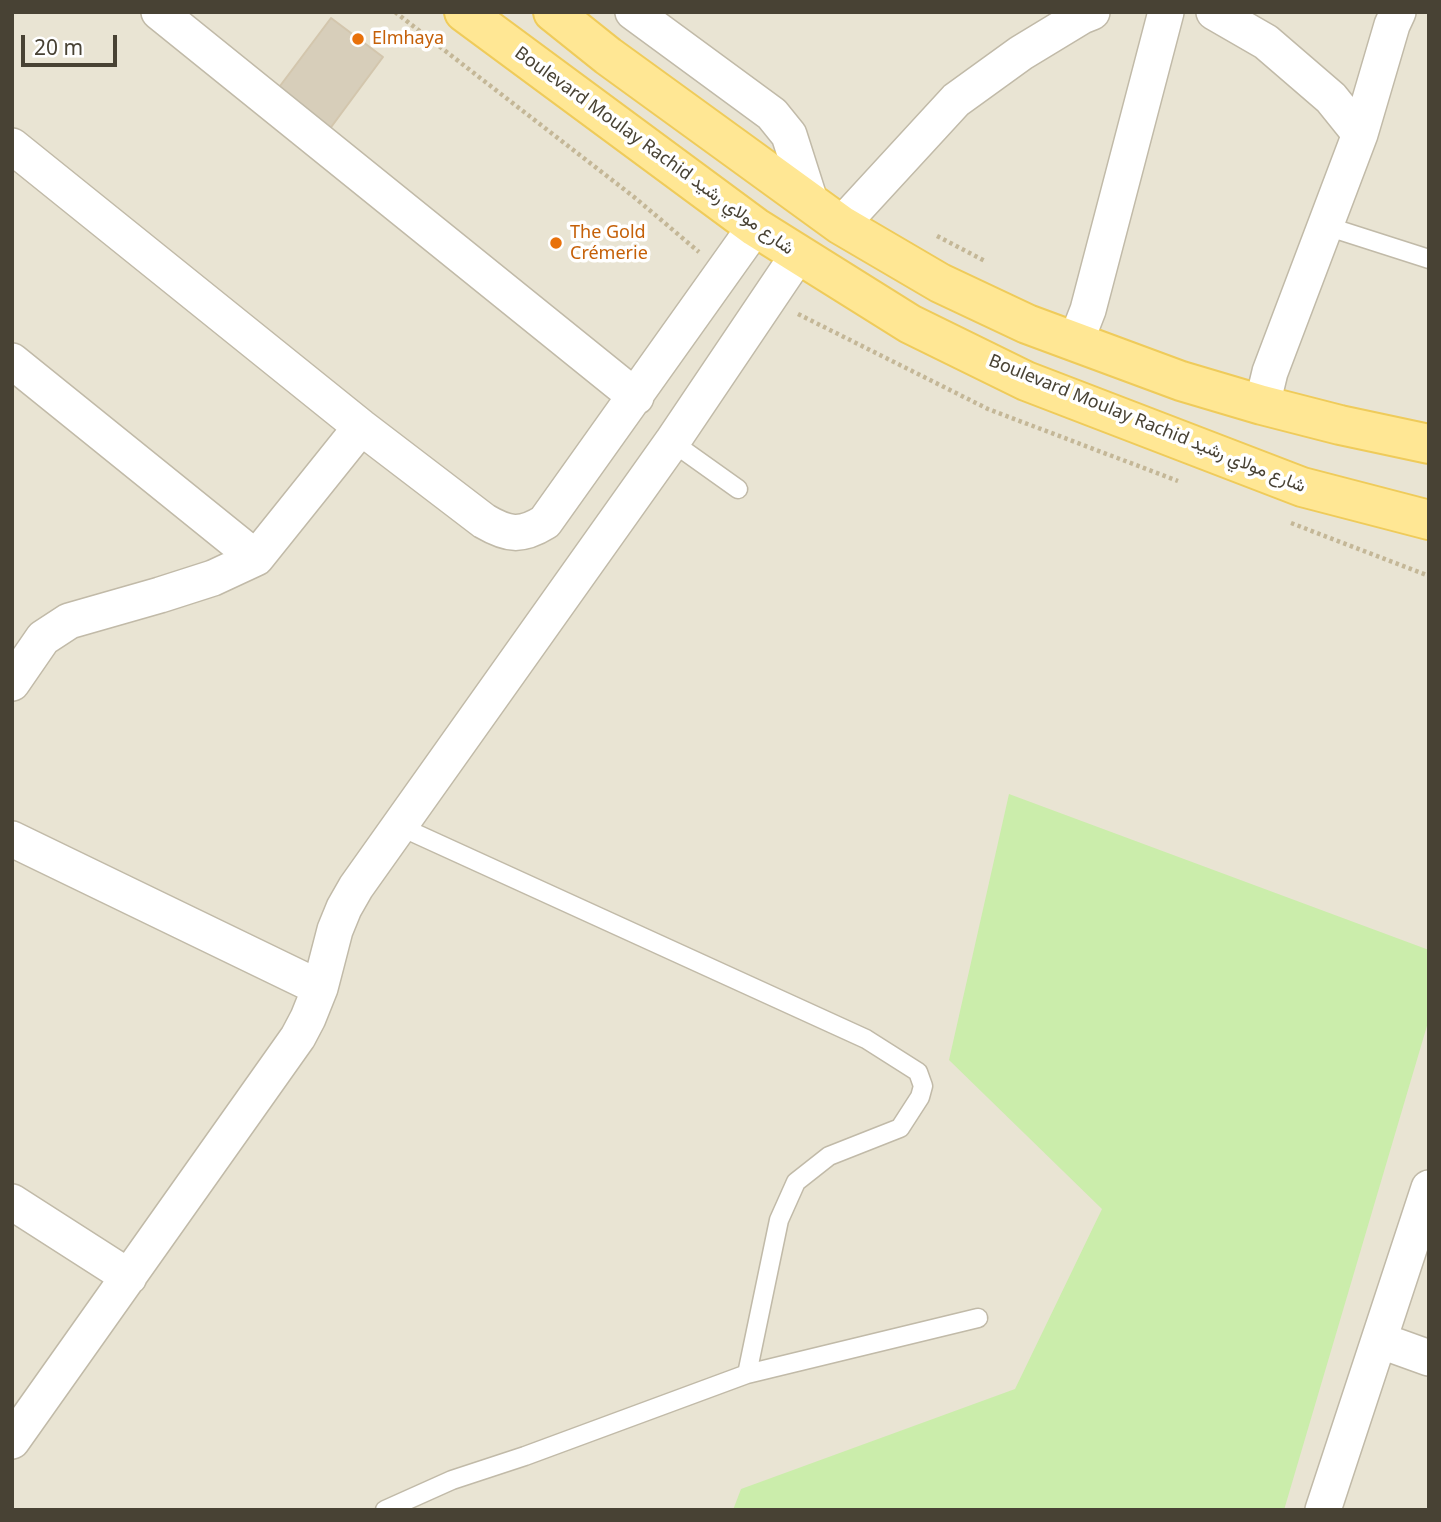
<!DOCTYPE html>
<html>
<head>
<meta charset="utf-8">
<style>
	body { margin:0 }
	#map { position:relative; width:1441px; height:1522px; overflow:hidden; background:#f5f1e6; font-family:"Noto Sans",sans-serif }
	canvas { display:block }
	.frame { position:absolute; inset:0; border:14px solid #484234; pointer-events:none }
	.scale { position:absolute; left:21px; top:35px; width:96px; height:32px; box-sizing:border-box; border:4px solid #484234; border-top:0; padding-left:9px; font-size:21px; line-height:24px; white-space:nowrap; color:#484234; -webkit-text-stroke:5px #fff; paint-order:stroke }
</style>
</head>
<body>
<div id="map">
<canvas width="1441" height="1522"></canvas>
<div class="frame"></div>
<div class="scale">20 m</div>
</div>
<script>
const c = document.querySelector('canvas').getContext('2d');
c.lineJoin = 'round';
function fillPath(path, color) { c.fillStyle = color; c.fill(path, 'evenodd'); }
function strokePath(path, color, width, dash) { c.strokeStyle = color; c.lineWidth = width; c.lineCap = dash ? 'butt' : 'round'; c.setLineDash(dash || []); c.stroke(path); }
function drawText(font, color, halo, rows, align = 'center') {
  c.font = font + ' "Noto Sans",Vazirmatn,sans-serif'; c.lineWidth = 7; c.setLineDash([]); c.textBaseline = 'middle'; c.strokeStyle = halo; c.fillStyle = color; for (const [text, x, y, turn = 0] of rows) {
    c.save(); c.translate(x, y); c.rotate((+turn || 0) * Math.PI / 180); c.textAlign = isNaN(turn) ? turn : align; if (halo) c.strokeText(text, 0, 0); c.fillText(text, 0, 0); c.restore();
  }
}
fillPath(new Path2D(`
	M12 12H1429V1510H12Z`), '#e9e4d3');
fillPath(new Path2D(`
	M1009 794 1429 950V1019L1284 1510H733L741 1489 1015 1389 1102 1209 949 1060Z`), '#cbedab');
const building = new Path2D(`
	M331 18 383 57 326 134 274 94Z`);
fillPath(building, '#d7ceba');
strokePath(building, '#d3c6ad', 2);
const lane = new Path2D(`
	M1326 226 1429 259
	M672 442 738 489
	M399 826 866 1039 918 1072 923 1086 920 1097 900 1128 829 1156 796 1182 779 1220 747 1374
	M385 1510 452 1480 525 1456 747 1374 978 1318`);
const street = new Path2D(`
	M159 12 636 397
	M633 12 772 114 789 135 811 204
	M1214 12 1266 42 1331 98 1360 134
	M12 146 361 427 484 521C508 535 521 537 545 522L755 227
	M841 225 956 100 1021 53 1082 16 1092 12
	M1076 341 1088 310 1166 12
	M12 361 256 558
	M1262 405 1270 372 1360 134 1392 25 1398 12
	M12 683 43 638 69 621 160 595 213 578 256 558 361 427
	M12 839 320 988
	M12 1202 129 1277
	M1379 1340 1429 1358
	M12 1441 298 1037 308 1018 320 988 335 930 344 908 356 887 672 442 798 255
	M1323 1510 1429 1188`);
const primary = new Path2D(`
	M464 12 755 227 910 324 1026 381 1302 487 1429 520
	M553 12 608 56 841 225 940 283 1027 324 1181 381 1262 405 1340 425 1429 444`);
strokePath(lane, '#c1baa8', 21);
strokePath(street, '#c1baa8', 38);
strokePath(primary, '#efcb5a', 42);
strokePath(new Path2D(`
	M395 12 634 197 699 252
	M937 236 985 261
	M798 314 988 409 1178 481
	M1291 523 1429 576`), '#c4b797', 4.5, [3.5, 3.5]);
strokePath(lane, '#fff', 18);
strokePath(street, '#fff', 35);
strokePath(primary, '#ffe794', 38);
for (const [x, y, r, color] of [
	[358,39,7,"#e8710a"],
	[556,243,7,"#e8710a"]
]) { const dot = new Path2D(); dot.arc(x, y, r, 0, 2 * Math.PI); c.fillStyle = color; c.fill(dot); strokePath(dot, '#fff', 2.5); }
drawText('18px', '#c56008', '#fff', [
	["Elmhaya",372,39],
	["The Gold",570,233],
	["Crémerie",570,254]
], 'left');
drawText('18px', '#484234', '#fff', [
	["Boulevard Moulay Rachid شارع مولاي رشيد",654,151,36],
	["Boulevard Moulay Rachid شارع مولاي رشيد",1147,424,22]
]);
</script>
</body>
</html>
